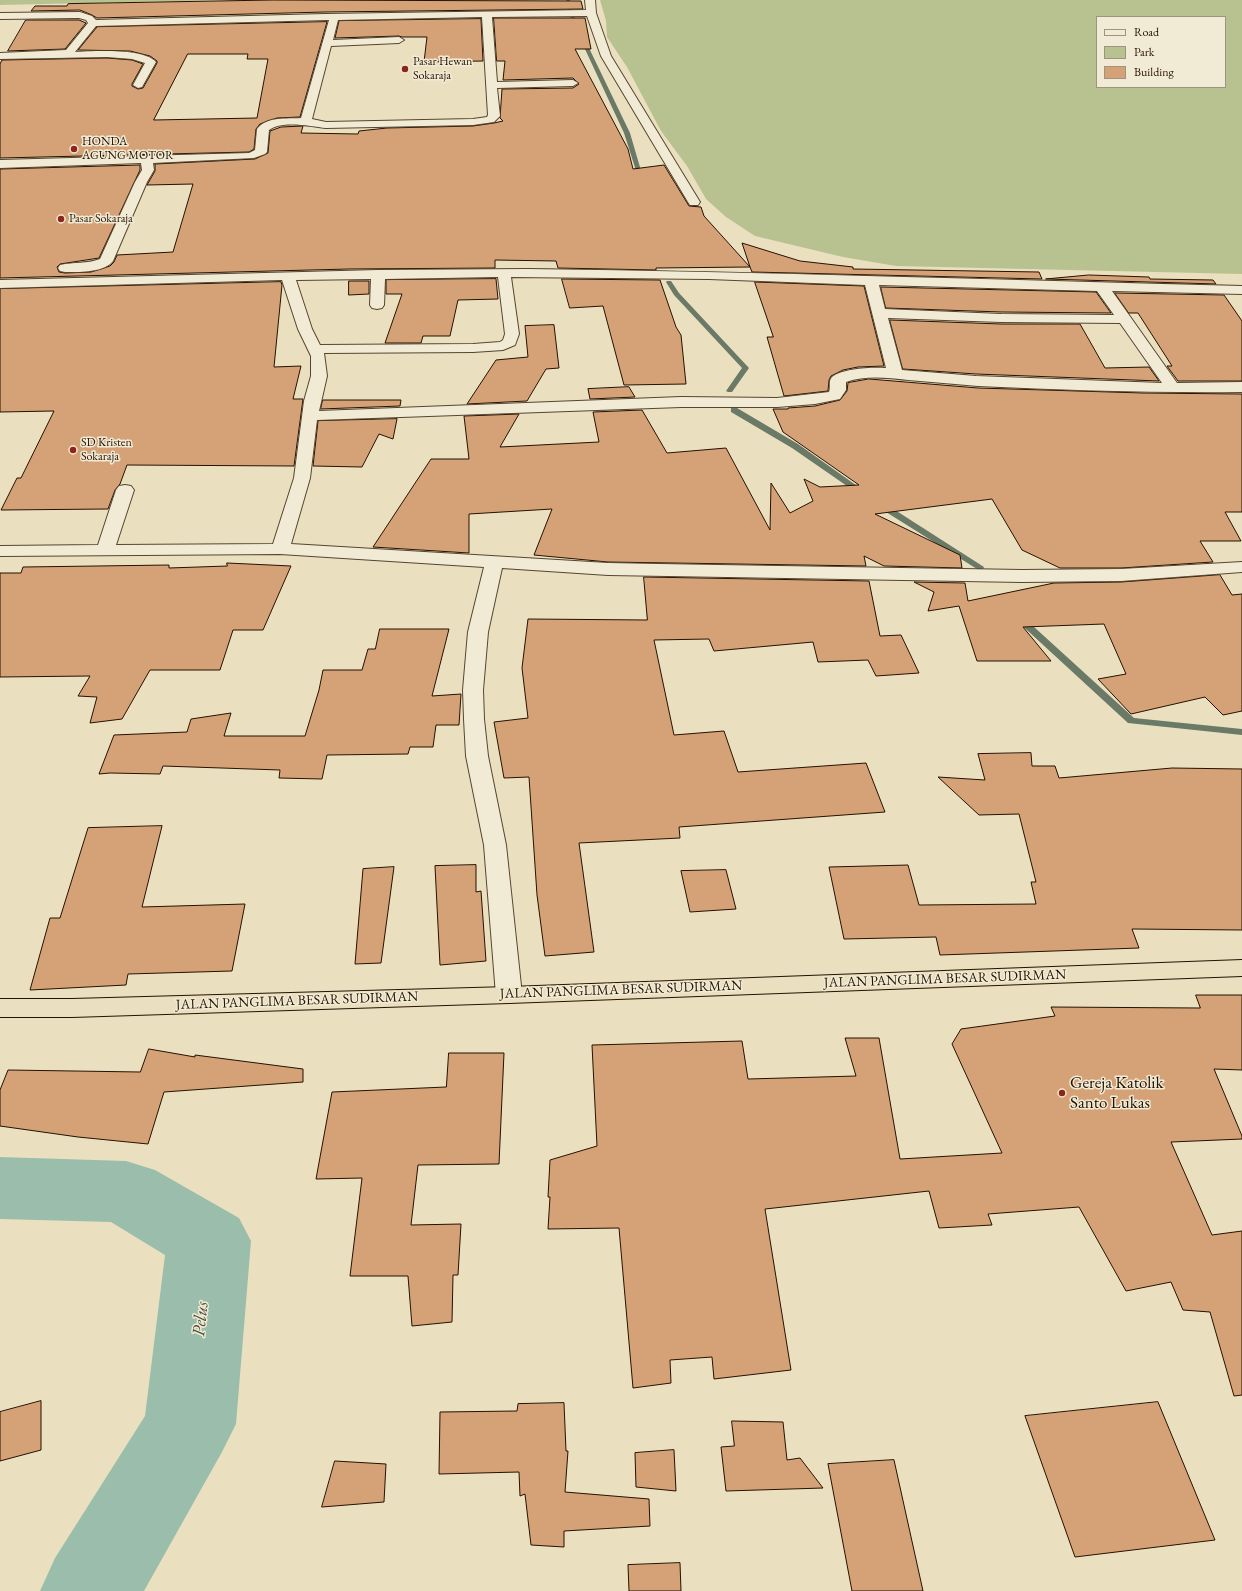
<!DOCTYPE html>
<html>
<head>
<meta charset="utf-8">
<style>
	body { margin:0 }
	#map { position:relative; width:1242px; height:1591px; overflow:hidden; background:#eae0bf; font-family:"EB Garamond",serif }
	canvas { display:block }
	.legend { position:absolute; left:1096px; top:16px; width:130px; height:72px; box-sizing:border-box; background:#f1ebd5; border:1px solid #9f9480; margin:0; padding:5px 7px; list-style:none; font-size:12px; color:#251100 }
	.legend li { display:flex; align-items:center; gap:8px; height:20px }
	.legend b { width:20px; border:1px solid #9f9480 }
</style>
</head>
<body>
<div id="map">
<canvas width="1242" height="1591"></canvas>
<ul class="legend">
<li><b style="height:5px;background:#f1ebd5"></b>Road</li>
<li><b style="height:11px;background:#b8c291"></b>Park</li>
<li><b style="height:11px;background:#d5a177"></b>Building</li>
</ul>
</div>
<script>
const c = document.querySelector('canvas').getContext('2d');
c.lineJoin = 'round';
function fillPath(path, color) { c.fillStyle = color; c.fill(path, 'evenodd'); }
function strokePath(path, color, width, dash) { c.strokeStyle = color; c.lineWidth = width; c.lineCap = dash ? 'butt' : 'round'; c.setLineDash(dash || []); c.stroke(path); }
function drawText(font, color, halo, rows, align = 'center') {
  c.font = font + ' "EB Garamond",serif'; c.lineWidth = 3; c.setLineDash([]); c.textBaseline = 'middle'; c.strokeStyle = halo; c.fillStyle = color; for (const [text, x, y, turn = 0] of rows) {
    c.save(); c.translate(x, y); c.rotate((+turn || 0) * Math.PI / 180); c.textAlign = isNaN(turn) ? turn : align; if (halo) c.strokeText(text, 0, 0); c.fillText(text, 0, 0); c.restore();
  }
}
fillPath(new Path2D(`
	M0 0H225L0 5Z
	M600 0H1242V274L896 266 843 257 755 236 726 217 706 199 687 166 661 131 627 67 607 37 606 21ZM1097 17H1225V87H1097Z`), '#b8c291');
fillPath(new Path2D(`
	M566 0H570L575 19 630 133 644 181 639 180 624 133 571 19Z
	M667 281H671L679 293 749 368 732 392H728L726 391 742 368 674 295 666 282Z
	M731 408H737L798 444 867 493 863 495H860L792 448 731 412Z
	M878 503H884L984 567 983 569H977L878 507Z
	M1019 615 1022 616 1134 718 1242 729V735L1128 723 1016 620 1015 618Z`), '#6b7967');
fillPath(new Path2D(`
	M0 1157 126 1161 155 1170 239 1218 251 1241 236 1424 222 1452 144 1591H40L55 1558 145 1416 165 1255 111 1222 0 1219Z`), '#9abeab');
const building = new Path2D(`
	M273 0 581 1 583 9 325 12 97 18 92 15 80 10 31 11 35 6H67L68 4Z
	M494 18H585L591 49H575L628 149 633 169 664 165 689 206 701 207 704 216 750 267 742 243 800 261 853 267V269L1039 272 1042 279 752 272 750 267 656 268V270L558 268 556 261 495 260V268L349 269 0 278V169L140 165V170L99 258 60 264 57 267 59 272 65 273 91 272 110 266 114 262 117 255 173 252 193 184 147 185 155 171V164L255 159 268 153 270 131 281 127 303 126 301 133 358 134 359 131 387 128 473 126 494 123 503 121 500 118 502 89 573 88 579 84 573 78 503 80 505 61H497Z
	M481 19 483 61 424 62 427 37H402L399 36 335 38 339 21Z
	M26 20H79L86 23 65 49 8 51Z
	M327 22 300 117 277 118 260 124 256 129 254 149 249 152 0 158V64L2 60 107 58 132 60 143 64 132 84V86L138 89 143 88 157 63V61L150 56 130 51 78 50 97 27ZM188 54H248L247 59H268L257 118 154 120Z
	M1089 275 1149 277 1150 279 1213 280 1216 284 1046 279Z
	M496 279 498 299 458 300 450 336H423L421 343H385L402 294H386V280Z
	M562 279 660 280 676 327 681 335 686 384 624 385 603 306 570 308Z
	M349 281H369V294L349 295Z
	M281 282 282 285 274 367 301 366 293 399H303L294 466 127 465 120 484 115 490 108 509 1 510 17 478H21L54 411 0 412V289Z
	M755 282 864 286 884 366 858 367 843 370 831 376 829 380 828 391 784 396 767 337H773Z
	M881 287 1096 292 1111 313 1001 312 886 308Z
	M1115 293 1224 295 1242 321V381H1178L1167 366H1172L1138 313H1129Z
	M890 320 1001 324H1080L1105 368 1149 367 1159 381 976 374 903 369Z
	M554 325 559 368 546 369 527 401 467 404 496 360 528 357 525 326Z
	M869 379 978 388 1143 393 1242 394V512H1225L1241 541H1200L1213 562 1121 568H1060L1022 550 992 499 875 514 960 555 962 568 884 566 864 556 866 566 608 562 534 555 552 509 469 514V553L373 547 431 459H469L464 416 519 414 500 447 599 442 593 412 642 410 667 453 726 448 770 530 771 483 790 513 813 501 804 479 820 487 859 485 783 432 773 409H788V408L815 406 840 400 847 391 848 383Z
	M629 387 635 397 590 399 588 389Z
	M323 400H401L400 406 321 409Z
	M397 419 393 439 379 434 362 467 313 466 318 421Z
	M227 563 291 566 263 630H233L220 670H150L122 719 90 723 97 697 78 696 90 676 0 677V573H21L23 567 169 565V568L227 566Z
	M1220 575 1232 595 1242 594V711L1223 715 1205 697 1131 714 1098 679 1126 674 1104 624 1023 627 1051 661H977L959 606 928 611 934 592 914 582 965 583 968 601 1054 583 1121 582Z
	M644 577 869 581 880 636 901 635 919 673 876 676 868 660 818 662 813 642 714 651 709 639 654 640 674 735 724 731 738 772 866 763 885 812 679 827 680 838 579 843 594 952 545 956 537 895 529 777 504 778 494 722 528 718 522 668 528 619 647 620Z
	M380 629H449L432 696 461 694 459 725H436L433 747H410L408 754 327 755 322 779 279 778 280 770 163 766 160 774 110 773 99 774 114 735 187 732 191 719 231 713 224 736H305L319 690 323 670H362L368 649H375Z
	M1031 753 1032 766H1055L1059 778 1172 768 1242 769V930L1132 929 1139 948 940 955 936 937 844 939 829 867 908 865 919 905 1036 904 1031 882H1036L1019 814 979 815 938 777 985 780 978 754Z
	M162 826 142 907 245 904 232 971 128 974 126 985 30 990 50 918H60L88 828Z
	M476 865V892L481 891 486 961 440 965 435 866Z
	M394 867 381 963 355 964 363 869Z
	M726 870 736 909 690 912 681 871Z
	M1196 995H1242V1070L1214 1069 1242 1136V1139L1171 1142 1212 1235 1242 1231V1395L1234 1396 1210 1312 1183 1310 1171 1282 1126 1291 1079 1207 988 1214 992 1225 939 1228 929 1191 765 1209 791 1370 714 1379 712 1357 670 1360 671 1383 633 1388 619 1228 548 1229 550 1197H548L550 1160 597 1146 592 1045 742 1041 748 1079 856 1076 845 1038H879L900 1159 1002 1153 952 1044 961 1029 1055 1016 1051 1007 1200 1008Z
	M149 1049 195 1057V1055L303 1069V1082L164 1092 148 1144 78 1137 0 1126V1090L8 1070 140 1072Z
	M449 1053H504L499 1164 418 1165 411 1225 461 1224 458 1275H453L452 1322 412 1326 408 1276H350L362 1178 316 1179 332 1092 446 1087Z
	M41 1401V1450L0 1461V1412Z
	M1158 1402 1215 1540 1075 1557 1025 1416Z
	M564 1403 566 1451H568L565 1492 649 1499 650 1526 564 1531V1547L531 1545 525 1494 520 1496 519 1472 439 1474 440 1412 517 1411 518 1404Z
	M732 1421 783 1422 787 1460 800 1458 823 1488 726 1491 721 1447 734 1446Z
	M674 1450 676 1491 636 1487 635 1453Z
	M894 1460 923 1591H852L828 1464Z
	M335 1461 386 1464 384 1502 322 1507Z
	M680 1563 681 1591H629L628 1565Z`);
fillPath(building, '#d5a177');
strokePath(building, '#251100', 1);
const minor = new Path2D(`
	M585 0H595L596 13 611 56 700 202 698 205H690L688 202 601 56 587 16 492 17 497 82 573 80 578 83 573 86 497 88 500 116 494 122 473 125 326 128C311 126 281 120 269 130L267 152 265 154 254 158 153 163 154 170 147 182 113 261C104 273 78 272 65 272L60 271 58 268 60 265C74 262 87 264 100 259L135 182 142 170 141 163 0 168V160L249 153 255 150 257 129C267 116 287 119 301 118L329 20 96 26 75 52C93 51 144 48 156 62L142 87 138 88 133 85 145 63 132 59 107 57 0 59V53L66 50 88 23 86 20 79 18 0 19V13L80 12 92 16 96 20 325 14 586 10ZM482 17 488 115 487 117 473 119 326 122 312 119 331 46 399 43 404 40 399 37 333 40 338 20Z
	M527 269C765 272 1004 280 1242 286V294L1112 291 1177 383 1242 382V392C1154 393 1066 390 978 386 955 384 932 382 908 380 887 378 867 375 846 382V390L840 399 815 404 777 407H681L317 420 310 478 291 544 608 563 659 564 1022 570 1121 569 1242 562V572L1121 581 1022 582 608 575 502 568 488 632 483 690 484 719 488 756 506 845 522 995 518 1001 509 1003 500 1001 496 995 484 845 466 756 464 719 463 690 468 632 484 567 280 554 0 556V546L98 545 116 490 119 486 125 485 131 486 134 490 116 545 273 544 294 478 304 401 311 376V356L298 329 282 280 0 288V280L378 270ZM498 277 505 334 503 340 500 342 473 344 320 345 312 329 296 280 371 279 370 305 372 308 377 309 382 308 384 305 385 279ZM511 277 709 279 865 285 886 368C873 367 843 368 832 377 828 381 831 388 829 392L777 398 681 397 319 411 327 376 324 353 473 352 503 350 515 345 519 334ZM879 285 1097 291 1114 315 1001 314 885 309ZM888 318 1001 322 1120 323 1162 383 976 376 902 370Z`);
const highway = new Path2D(`
	M1242 960V976L509 1003 72 1017H0V999H72L509 987Z`);
strokePath(minor, '#564530', 2);
strokePath(highway, '#251100', 2);
fillPath(minor, '#f1ebd5');
fillPath(highway, '#eae0bf');
for (const [x, y, r, color] of [
	[405,69,4,"#8f2418"],
	[74,149,4,"#8f2418"],
	[61,219,4,"#8f2418"],
	[73,450,4,"#8f2418"],
	[1062,1093,4,"#8f2418"]
]) { const dot = new Path2D(); dot.arc(x, y, r, 0, 2 * Math.PI); c.fillStyle = color; c.fill(dot); strokePath(dot, '#f1ebd5', 1.5); }
drawText('12px', '#251100', '#f1ebd5', [
	["Pasar Hewan",413,62],
	["Sokaraja",413,76],
	["HONDA",82,142],
	["AGUNG MOTOR",82,156],
	["Pasar Sokaraja",69,219],
	["SD Kristen",81,443],
	["Sokaraja",81,457]
], 'left');
drawText('14px', '#251100', '#f1ebd5', [
	["JALAN PANGLIMA BESAR SUDIRMAN",945,979,-2],
	["JALAN PANGLIMA BESAR SUDIRMAN",621,990,-2],
	["JALAN PANGLIMA BESAR SUDIRMAN",297,1001,-2]
]);
drawText('17px', '#251100', '#f1ebd5', [
	["Gereja Katolik",1070,1083],
	["Santo Lukas",1070,1103]
], 'left');
drawText('italic 18px', '#4e4e3c', '#f1ebd5', [
	["Pelus",201,1319,-84]
]);
</script>
</body>
</html>
